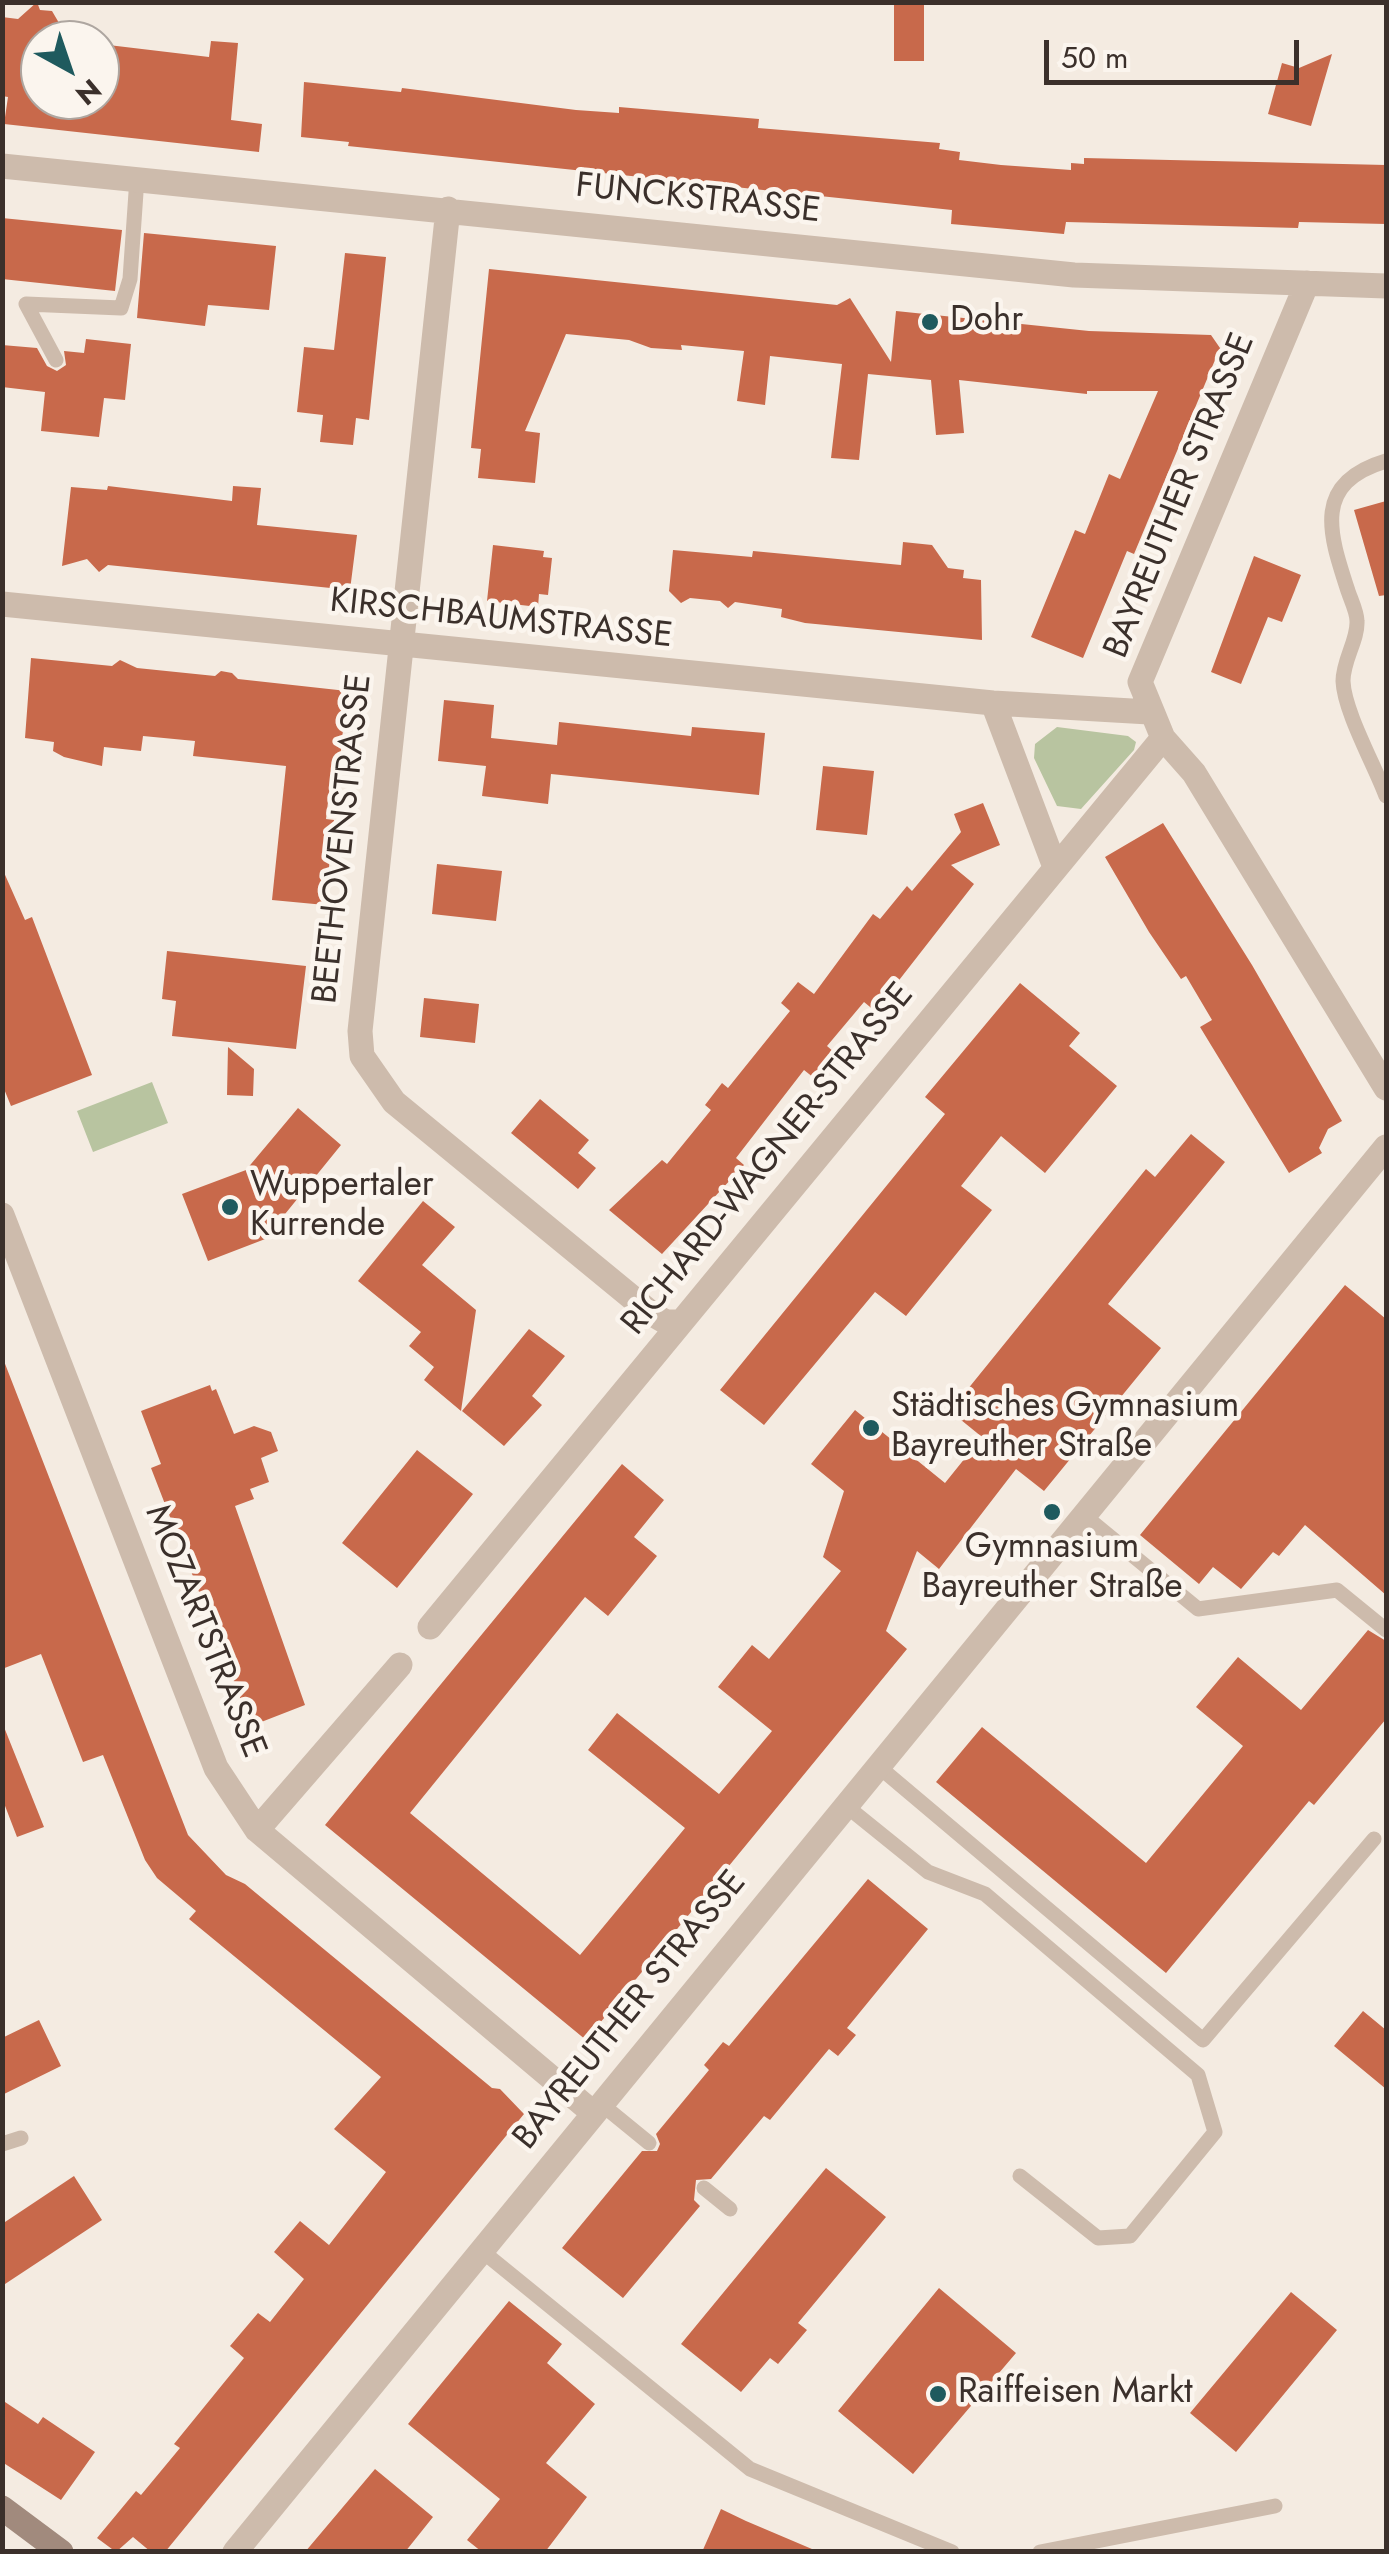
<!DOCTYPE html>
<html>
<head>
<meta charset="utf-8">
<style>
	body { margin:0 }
	#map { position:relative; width:1389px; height:2554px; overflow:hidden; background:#f4ebe1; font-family:Jost,sans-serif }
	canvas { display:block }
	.frame { position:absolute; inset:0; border:5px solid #3b302b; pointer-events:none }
	.north { position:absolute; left:20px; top:20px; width:100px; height:100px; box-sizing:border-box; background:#fbf5ee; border:2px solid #aea6a0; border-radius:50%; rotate:140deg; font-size:28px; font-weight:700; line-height:40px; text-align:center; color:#3b302b }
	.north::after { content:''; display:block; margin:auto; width:35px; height:45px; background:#1f5a5e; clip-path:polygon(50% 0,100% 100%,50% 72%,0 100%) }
	.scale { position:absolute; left:1044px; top:40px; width:255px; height:45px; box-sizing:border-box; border:5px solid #3b302b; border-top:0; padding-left:12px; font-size:30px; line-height:35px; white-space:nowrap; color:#3b302b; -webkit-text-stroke:8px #fbf5ee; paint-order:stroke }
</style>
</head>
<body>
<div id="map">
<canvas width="1389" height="2554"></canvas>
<div class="frame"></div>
<div class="north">N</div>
<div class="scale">50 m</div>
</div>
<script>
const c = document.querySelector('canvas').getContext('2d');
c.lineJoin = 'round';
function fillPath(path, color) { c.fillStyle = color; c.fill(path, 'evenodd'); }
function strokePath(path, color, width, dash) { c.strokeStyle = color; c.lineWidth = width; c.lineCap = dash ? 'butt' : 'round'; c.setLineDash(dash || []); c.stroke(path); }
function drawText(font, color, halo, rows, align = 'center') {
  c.font = font + ' Jost,sans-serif'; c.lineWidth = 9; c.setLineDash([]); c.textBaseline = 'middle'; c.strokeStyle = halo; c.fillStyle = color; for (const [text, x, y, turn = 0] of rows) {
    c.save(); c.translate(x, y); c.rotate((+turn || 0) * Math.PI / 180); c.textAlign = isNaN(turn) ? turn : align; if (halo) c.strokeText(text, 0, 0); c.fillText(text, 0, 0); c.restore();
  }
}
fillPath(new Path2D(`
	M1057 727 1128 736 1136 742 1134 750 1081 809 1057 806 1034 758 1035 744Z
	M152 1082 168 1123 93 1152 77 1111Z`), '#b8c4a0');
fillPath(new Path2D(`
	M37 2 40 10 52 11 69 40H40V100H100V44L209 57 211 41 238 43 231 120 262 124 259 152 4 124 8 97 2 96V17L18 19Z
	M894 2H924V61H894Z
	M1332 54 1311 126 1268 114 1282 63 1299 68Z
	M304 82 401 92 402 88 576 110 619 113V107L759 119 758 128 940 143 939 149 960 152 959 160 1001 165 1071 170V163L1084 164V158L1386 165V224L1299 222 1298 228 1066 222 1064 234 951 224 952 210 348 146 349 142 301 137Z
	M2 218 122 230 115 291 2 279Z
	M144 233 276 246 269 310 208 305 205 326 137 318Z
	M345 253 386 257 369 420 356 418 353 445 320 442 323 415 297 412 304 347 334 350Z
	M489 269 837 305 850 298 891 362 896 311 1089 331 1211 335 1220 348 1134 554 1127 551 1083 658 1031 637 1075 530 1085 534 1109 474 1120 479 1158 391H1087V394L959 380 964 433 936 435 931 380 868 374 859 460 831 458 842 364 770 356 765 405 737 401 744 351 681 345 682 350 651 348 629 340 566 334 525 431 540 433 535 483 478 478 481 449 471 448Z
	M86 339 131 344 125 400 104 398 99 437 41 431 45 392 2 387V345L37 348 47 366 57 371 66 365 64 351 84 353Z
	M108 486 232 501 233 486 261 488 257 525 357 535 350 590 108 565 99 572 87 559 62 566 71 487 107 490Z
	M1386 501V595L1379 596 1354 510Z
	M903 542 932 545 948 568 964 570 963 578 981 580 982 640 805 623 781 617 782 609 735 602 728 608 720 601 690 598 681 603 669 591 673 550 752 557 753 551 901 565Z
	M493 545 544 551 543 557 552 558 548 595 539 594 538 607 487 601Z
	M1254 556 1301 575 1282 622 1268 617 1241 684 1211 672Z
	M31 658 112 666 120 660 137 668 215 676 221 671 232 673 238 679 347 691 340 759H333L326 819 334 820 325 905 272 900 286 766 193 756 195 741 143 736 141 751 104 747 102 766 64 757 53 751 54 742 25 738Z
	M444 700 494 705 491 738 557 745 559 722 691 736 692 727 765 733 759 795 551 774 548 804 482 796 486 766 438 761Z
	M823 766 874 771 867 835 816 830Z
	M983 803 1000 845 951 865 974 884 875 1011 864 1002 827 1046 835 1053 814 1078 804 1070 736 1158 744 1165 662 1254 609 1210 662 1160 667 1164 711 1110 705 1105 722 1083 728 1088 790 1011 781 1003 798 982 814 994 873 914 880 919 907 886 912 891 961 832 954 814Z
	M1163 823 1252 965 1342 1121 1328 1129 1319 1148 1322 1153 1289 1173 1200 1027 1212 1020 1186 976 1181 979 1149 932 1105 857Z
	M437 864 502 871 496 921 432 914Z
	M2 868 25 920 32 917 92 1075 11 1106 2 1084Z
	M167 951 306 966 296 1049 172 1036 176 1001 162 999Z
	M1020 983 1080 1033 1069 1046 1117 1086 1045 1173 1001 1136 961 1186 992 1210 906 1316 875 1292 764 1425 720 1390 945 1114 925 1097Z
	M424 998 479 1004 475 1043 420 1037Z
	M228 1047 254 1069 253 1096 227 1095Z
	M540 1099 589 1140 578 1153 596 1168 578 1189 511 1133Z
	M298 1108 341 1145 281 1219 268 1222 273 1236 208 1261 182 1194 246 1170Z
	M1191 1134 1225 1162 1108 1304 1161 1348 1044 1491 1016 1469 939 1569 917 1551 886 1631 907 1649 586 2040 325 1825 622 1464 664 1500 634 1537 657 1556 608 1616 585 1597 410 1813 580 1955 685 1828 588 1750 617 1713 719 1794 772 1731 718 1687 752 1645 769 1659 841 1571 823 1557 844 1491 811 1464 855 1410 945 1483 982 1437 950 1411 1146 1169 1155 1177Z
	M423 1201 455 1227 422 1265 476 1310 461 1411 424 1380 434 1367 409 1346 421 1332 358 1281Z
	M1345 1285 1386 1319V1595L1305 1525 1279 1556 1273 1552 1241 1589 1213 1567 1199 1584 1140 1535Z
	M529 1329 565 1356 532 1396 542 1405 504 1446 462 1411Z
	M2 1356 188 1835 226 1875 245 1884 492 2088 500 2089 524 2114 165 2552H151L133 2537 116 2552 97 2538 136 2491 141 2495 180 2448 174 2444 244 2358 230 2346 258 2313 270 2322 304 2279 274 2252 300 2221 329 2245 386 2172 334 2129 381 2077 189 1919 196 1911 157 1878 145 1860 103 1755 83 1762 41 1654 2 1669Z
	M210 1385 212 1391 216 1389 234 1434 254 1426 271 1432 278 1451 261 1458 269 1482 250 1489 254 1499 235 1506 305 1705 251 1726 151 1468 161 1464 141 1411Z
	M417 1450 473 1494 397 1588 342 1543Z
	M1368 1630 1386 1641V1719L1314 1805 1309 1801 1166 1973 936 1782 982 1727 1146 1863 1243 1746 1196 1707 1238 1657 1301 1710Z
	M2 1722 44 1827 17 1837 2 1798Z
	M868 1879 928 1929 847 2028 856 2035 838 2056 829 2049 770 2120 764 2116 711 2179 696 2180 694 2200 700 2206 623 2298 562 2248 642 2151H657L660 2144 656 2134 709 2070 704 2065 723 2042 729 2046Z
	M1363 2011 1386 2030V2089L1334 2046Z
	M39 2020 61 2066 2 2095V2038Z
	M826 2168 886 2217 798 2323 807 2330 778 2364 770 2358 741 2392 681 2344Z
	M74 2176 102 2220 2 2286V2224Z
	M939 2288 1016 2353 913 2474 838 2411Z
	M1291 2292 1337 2330 1236 2452 1190 2413Z
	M509 2301 562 2344 547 2363 595 2404 546 2463 587 2497 545 2552H482L467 2540 500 2499 408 2424Z
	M2 2400 38 2424 43 2417 95 2452 61 2500 2 2462Z
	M375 2469 433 2517 405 2552H305Z
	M721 2509 746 2521 819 2552H702Z`), '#c8694b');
strokePath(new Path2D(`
	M56 360 26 304 121 308 130 279 137 178
	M1386 461C1312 483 1329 533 1348 591 1351 600 1357 612 1357 621 1358 640 1343 660 1343 681 1344 711 1375 766 1386 796
	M1086 1517 1198 1609 1337 1590 1386 1630
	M878 1766 1203 2040 1374 1839
	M845 1805 928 1872 985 1894 1198 2075 1215 2132 1130 2236 1098 2238 1020 2176
	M600 2103 649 2143
	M2 2144 21 2138
	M704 2188 730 2209
	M482 2251 750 2469 952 2552
	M1040 2552 1275 2506`), '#cdbbac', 15);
strokePath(new Path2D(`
	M2 166 1074 275 1386 286
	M448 209 360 1031 362 1056 394 1102 652 1314 666 1322H681
	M1307 283 1140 682 1163 738 1194 773 1386 1088
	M2 604 993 703 1149 712
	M993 703 1055 867
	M2 1215 216 1768 257 1830 592 2112
	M430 1627 1163 738
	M257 1830 400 1665
	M235 2552 1386 1147`), '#cdbbac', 25);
strokePath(new Path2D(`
	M2 2508 61 2552`), '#a18a7d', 25);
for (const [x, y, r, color] of [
	[930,322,10,"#1f5a5e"],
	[230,1207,10,"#1f5a5e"],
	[871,1428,10,"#1f5a5e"],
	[1052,1512,10,"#1f5a5e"],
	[938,2394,10,"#1f5a5e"]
]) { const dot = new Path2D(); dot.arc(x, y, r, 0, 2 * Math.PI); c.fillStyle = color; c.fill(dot); strokePath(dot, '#fbf5ee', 4); }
drawText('35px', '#3b302b', '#fbf5ee', [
	["FUNCKSTRASSE",698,200,6],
	["BAYREUTHER STRASSE",1181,496,-68],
	["KIRSCHBAUMSTRASSE",501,620,6],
	["BEETHOVENSTRASSE",344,839,-84],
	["RICHARD-WAGNER-STRASSE",769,1160,-51],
	["MOZARTSTRASSE",204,1632,68],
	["BAYREUTHER STRASSE",631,2011,-51]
]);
drawText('35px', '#3b302b', '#fbf5ee', [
	["Dohr",950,322],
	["Wuppertaler",250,1187],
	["Kurrende",250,1227],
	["Städtisches Gymnasium",891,1408],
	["Bayreuther Straße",891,1448],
	["Gymnasium",1052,1549,"center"],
	["Bayreuther Straße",1052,1589,"center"],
	["Raiffeisen Markt",958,2394]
], 'left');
</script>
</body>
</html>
